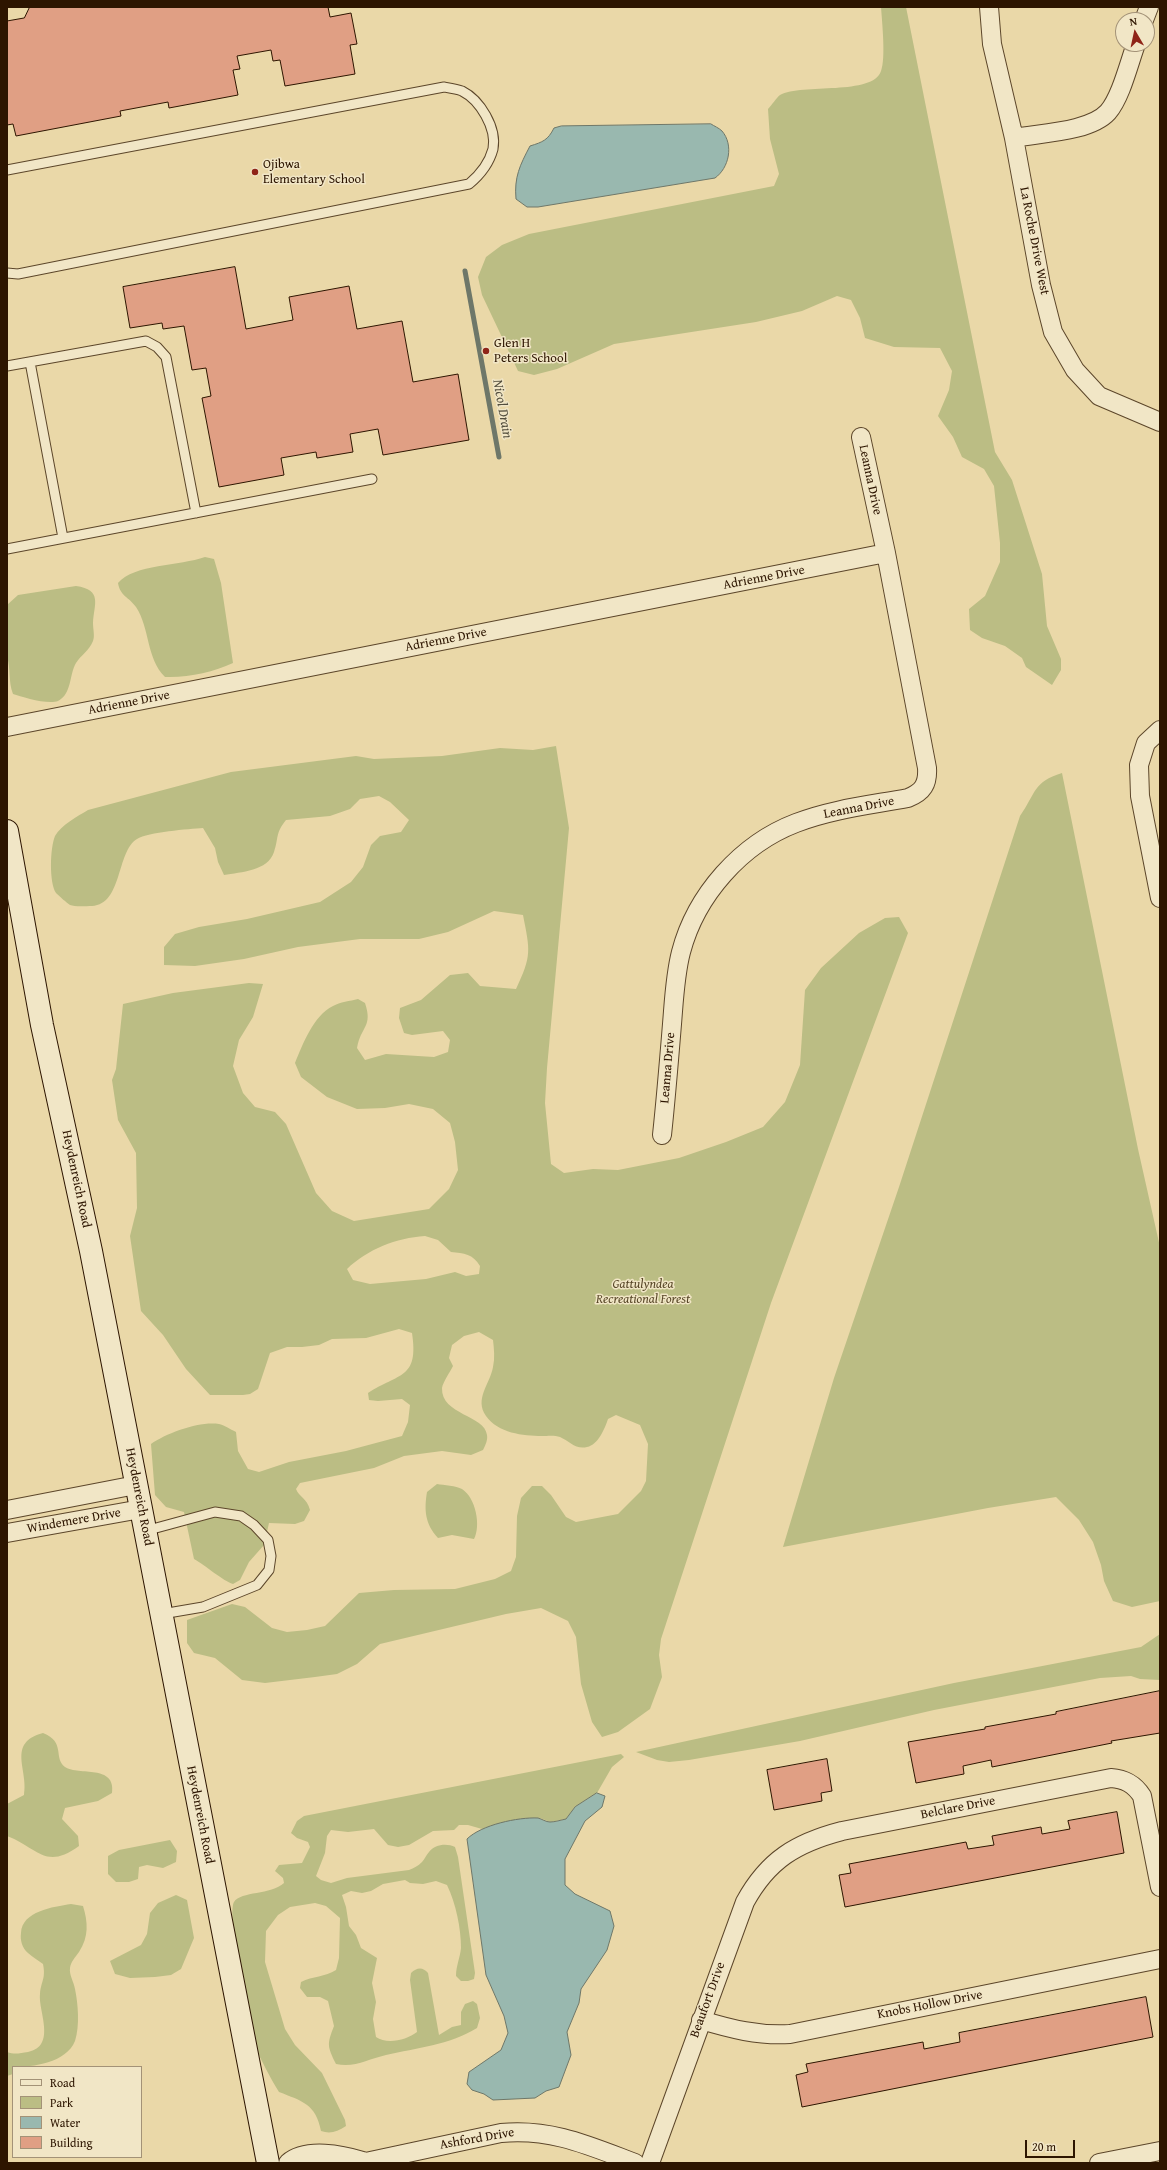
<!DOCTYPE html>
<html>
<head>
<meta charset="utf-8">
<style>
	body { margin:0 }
	#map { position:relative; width:1167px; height:2170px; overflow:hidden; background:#ead8a8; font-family:"Gentium Book Plus",serif }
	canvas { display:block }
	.frame { position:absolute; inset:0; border:8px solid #2d1500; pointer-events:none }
	.legend { position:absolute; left:12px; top:2066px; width:130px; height:92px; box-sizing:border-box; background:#f1e6c6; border:1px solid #a39277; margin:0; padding:5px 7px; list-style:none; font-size:12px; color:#2d1500 }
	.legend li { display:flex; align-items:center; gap:8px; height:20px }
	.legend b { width:20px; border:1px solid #a39277 }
	.north { position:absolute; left:1115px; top:12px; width:40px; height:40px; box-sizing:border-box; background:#f1e6c6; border:1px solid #a39277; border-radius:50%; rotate:351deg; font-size:11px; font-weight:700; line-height:16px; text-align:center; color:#2d1500 }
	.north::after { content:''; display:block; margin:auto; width:14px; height:18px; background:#8f2418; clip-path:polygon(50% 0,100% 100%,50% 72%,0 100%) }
	.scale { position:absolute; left:1025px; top:2140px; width:50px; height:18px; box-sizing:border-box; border:2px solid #2d1500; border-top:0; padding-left:5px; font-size:12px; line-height:14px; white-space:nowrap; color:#2d1500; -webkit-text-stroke:3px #f1e6c6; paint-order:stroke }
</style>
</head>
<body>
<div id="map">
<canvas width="1167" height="2170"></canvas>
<div class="frame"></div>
<ul class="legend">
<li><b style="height:5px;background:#f1e6c6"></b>Road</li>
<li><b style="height:11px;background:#bbbd84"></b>Park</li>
<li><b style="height:11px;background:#99b8af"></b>Water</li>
<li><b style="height:11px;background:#e09f84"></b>Building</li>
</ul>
<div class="north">N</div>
<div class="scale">20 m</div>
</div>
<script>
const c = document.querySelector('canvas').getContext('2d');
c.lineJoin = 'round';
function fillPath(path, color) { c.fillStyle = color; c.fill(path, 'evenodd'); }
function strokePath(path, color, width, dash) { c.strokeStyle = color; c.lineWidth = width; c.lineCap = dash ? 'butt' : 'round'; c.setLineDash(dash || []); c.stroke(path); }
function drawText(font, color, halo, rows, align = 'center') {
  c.font = font + ' "Gentium Book Plus",serif'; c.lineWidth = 3; c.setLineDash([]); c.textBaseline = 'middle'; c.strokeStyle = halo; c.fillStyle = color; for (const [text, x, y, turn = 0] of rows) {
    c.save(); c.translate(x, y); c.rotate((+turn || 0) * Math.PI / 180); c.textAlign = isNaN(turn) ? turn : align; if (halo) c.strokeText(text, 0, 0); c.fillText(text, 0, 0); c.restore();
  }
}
fillPath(new Path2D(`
	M881 7H906L995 452 1012 480 1042 574 1047 626 1061 659V670L1052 685 1026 667 1022 658 1005 646 982 638 970 630 969 609 985 596 1000 562V543L994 486 984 469 962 457 953 437 938 416 949 390 952 371 940 348 894 347 865 338 860 318 851 300 837 296 802 311 756 322 614 344 557 369 534 375 518 371 482 295 478 277 486 257 502 245 529 234 774 186 779 174 770 139 768 109C772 105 776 98 780 95 802 83 873 96 881 71 886 58 882 22 881 7Z
	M205 557 214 559 221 583 233 663C213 672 188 678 165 677 146 658 150 628 136 607 129 597 120 596 118 583 134 564 180 566 205 557Z
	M76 586C103 590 94 604 93 623 93 629 95 636 93 641 89 651 81 655 76 663 69 675 72 694 58 701 48 705 22 697 13 694 8 681 11 669 7 657V605L18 595Z
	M556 746 569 828 547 1068 545 1103 551 1164 564 1173 593 1169 618 1170 679 1158 726 1142 763 1127 785 1102 800 1065 805 990 821 968 859 933 885 918 899 917 908 933 771 1303 661 1639 659 1655 662 1677 650 1709 618 1732 602 1737 592 1722 581 1684 576 1637 568 1621 541 1608 506 1614 380 1644 357 1664 337 1674 315 1677 265 1683 242 1680 215 1658 194 1653 187 1643V1620L232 1604 245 1607 272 1628 287 1632 307 1630 325 1626 359 1593 394 1590 455 1589 495 1579 511 1571 516 1557 517 1516 521 1498 532 1486H542L551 1495 566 1517 576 1522 618 1514 641 1491 646 1481 648 1444 640 1425 616 1415 608 1419C605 1428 598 1445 587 1447 576 1450 569 1441 560 1437 555 1435 547 1436 542 1436 523 1436 498 1433 486 1416 474 1399 490 1384 493 1367 495 1358 494 1349 493 1340L479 1332 464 1336 452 1345 449 1358 453 1366C450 1372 443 1382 442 1388 441 1415 485 1415 487 1435 488 1440 485 1446 483 1450L471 1455 442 1451 404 1456 374 1468 300 1483 296 1489C299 1497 307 1498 310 1510L304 1521 295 1524 269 1523 264 1545 249 1562 240 1580 233 1584C223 1581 205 1565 194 1559L184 1512 166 1507 155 1495 151 1444C167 1433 199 1421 219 1424 224 1425 230 1429 236 1432L238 1451 248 1469 259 1472 289 1462 346 1451 402 1436 408 1422 410 1405 402 1399 378 1401 369 1400 368 1393C399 1373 419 1379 412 1333L399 1329 366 1338 332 1339 319 1345 302 1347H287L270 1353 258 1389 250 1394 243 1395H210L186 1369 163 1335 141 1311 130 1236 137 1208 136 1153 118 1120 112 1080 116 1069 123 1004 173 993 249 983 263 984 253 1017 239 1040 233 1066 243 1093 255 1107 275 1112 286 1124 316 1193 332 1211 354 1221 429 1209 449 1189 458 1170 455 1142 450 1123 433 1109 409 1104 385 1108 357 1109 327 1097 301 1077 295 1063C303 1044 313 1016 333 1006 340 1002 350 1001 358 999L365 1003C373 1027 361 1026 357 1048L365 1060 386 1054 434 1057 448 1052 450 1040 443 1031 412 1035 404 1033 399 1018 400 1008 421 1000 450 975 468 973 480 986 516 989C532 955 530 951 523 915L494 911 448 932 419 939H360L298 947 244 959 195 966 164 965V947L175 934 199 927 247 919 320 902 351 882 363 867 371 845 380 836 401 832 409 820 390 802 379 796 360 799 350 809 330 816 286 820C275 834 279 837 274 852 268 871 241 872 224 875L218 862 215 848 203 828C189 829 148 832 137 839 116 852 123 904 92 906 86 906 75 907 70 905 67 903 59 896 56 893 49 882 50 848 55 836 61 825 78 816 88 810L231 772 356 756 374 759 442 756 500 748 533 750ZM425 1236 438 1240 451 1252C464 1253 473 1254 480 1266L479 1274 466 1276 455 1272 426 1279 370 1284 353 1280 347 1269C368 1249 396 1238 425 1236Z
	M1062 773 1138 1149 1160 1247V1601L1132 1607 1113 1601 1104 1581 1101 1565 1093 1542 1079 1520 1056 1497 988 1508 783 1547 834 1378 899 1187 1020 816C1036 793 1033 782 1062 773Z
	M437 1484C444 1485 456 1486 462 1489 476 1498 481 1526 474 1539L452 1535 438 1538C425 1524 424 1510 427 1492Z
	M1160 1634V1680L1140 1679 1131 1676 1100 1678 934 1710 800 1741 689 1760 669 1762 657 1760 636 1752 954 1683 1141 1647Z
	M43 1733C66 1742 53 1758 65 1767 79 1776 116 1764 112 1793L98 1801 65 1808 62 1819 78 1836 79 1846C45 1871 37 1847 7 1836V1804L24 1795C29 1770 6 1743 43 1733Z
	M621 1754 624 1757 612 1767 597 1793 575 1807 566 1819 550 1822 540 1818 513 1822 482 1829 468 1825H459L454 1830 433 1831 409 1845 398 1847 388 1845 374 1829 348 1832 331 1830 327 1836 325 1853 316 1876 321 1880 331 1883 347 1878 409 1870C414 1868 418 1866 422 1862 425 1859 426 1855 429 1852 435 1844 447 1843 455 1847L458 1857 475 1973 474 1979 468 1981H461L456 1976C456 1966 460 1958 461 1948 461 1928 456 1904 447 1885L436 1881 423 1884 410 1883 405 1880 383 1884 371 1891 362 1893 351 1891 342 1895 346 1907 349 1926 356 1935 361 1948 377 1958 372 1983 376 2002 373 2019 376 2037C387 2045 407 2040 417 2032L410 1980 411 1973C417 1967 423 1967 428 1973L439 2035 452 2027 461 2025V2012L465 2004 473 2001 477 2004 480 2018 477 2028C449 2045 417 2048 386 2055 368 2059 355 2068 336 2064 327 2046 327 2044 334 2026L328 2001 320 1997H307L300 1988 301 1982C313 1976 325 1977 336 1970L339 1958 340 1918 326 1906 315 1903 290 1907 278 1915 266 1931 265 1962 285 2029 295 2045 322 2073 345 2120 346 2126C337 2132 330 2134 321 2131 316 2104 302 2101 279 2092 265 2069 249 2037 243 2011 240 1997 228 1911 234 1902 241 1891 271 1895 284 1883L283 1878 275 1871 279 1865 302 1863 310 1847 308 1842 297 1838 291 1833 297 1821 304 1816Z
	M170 1840 177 1851 176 1862 163 1868 147 1865 139 1867 138 1879 129 1882H116L108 1874V1856L119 1850Z
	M176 1895 187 1900 194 1938 181 1969 171 1975 155 1977 130 1978 115 1974 110 1961 141 1945 147 1934 150 1913 158 1903Z
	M71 1904 83 1906C88 1922 89 1937 79 1952 75 1958 71 1961 70 1968 69 1975 74 1982 75 1989 78 2003 80 2026 75 2041 66 2063 33 2067 13 2067V2074L7 2076V2052C15 2055 20 2053 28 2052 57 2046 38 2011 40 1994 41 1981 46 1979 43 1964 38 1960 32 1957 28 1953 22 1948 20 1940 21 1933 22 1911 53 1907 71 1904Z`), '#bbbd84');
const water = new Path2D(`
	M711 124C714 126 719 128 722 131 734 145 729 168 715 178L538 207H527L516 199C514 177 520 165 530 146 543 142 548 140 554 128L561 126Z
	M597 1793 605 1796 602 1807 585 1821 565 1859V1885L575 1894 610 1911 614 1926 607 1950 581 1989 579 2003 567 2032 571 2055 559 2087 546 2091 535 2098 493 2100 484 2094 472 2090 467 2084 469 2072 501 2050 508 2033 504 2016 486 1975 467 1839C481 1825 518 1817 538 1818 542 1819 546 1822 550 1822 555 1822 561 1820 566 1819L575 1807Z`);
fillPath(water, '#99b8af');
strokePath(water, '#6e7769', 1);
strokePath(new Path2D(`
	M465 271 499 457`), '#6e7769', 5);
const building = new Path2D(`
	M30 7H328L330 17 351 13 357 44 350 45 355 74 285 86 280 60 273 61 271 50 237 56 240 69 233 70 238 95 169 108 168 102 120 111 121 116 16 136 13 124 7 125V21L24 18Z
	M235 267 246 329 293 320 289 297 349 286 357 329 402 321 413 382 458 374 469 440 383 455 378 429 350 434 353 452 317 458 316 452 281 458 284 475 219 487 202 398 211 396 206 368 192 370 184 326 163 329 162 323 130 328 123 287Z
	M1160 1691V1733L1111 1741 1112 1743 992 1767 991 1760 963 1766 964 1774 916 1783 908 1742 985 1729V1727L1056 1714V1712Z
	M827 1759 832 1791 821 1793 822 1801 774 1810 767 1770Z
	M1117 1812 1124 1853 845 1907 839 1875 851 1873 849 1864 966 1842 968 1849 994 1845 992 1836 1041 1827 1042 1834 1070 1829 1068 1821Z
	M1146 1997 1153 2037 802 2107 796 2075 808 2072 806 2064 923 2042 924 2049 960 2042 959 2033Z`);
fillPath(building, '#e09f84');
strokePath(building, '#2d1500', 1);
const lane = new Path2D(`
	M7 170 444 87C450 88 457 89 462 91 480 100 497 128 493 149 489 164 481 174 469 184L18 274 7 273
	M30 362 63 538
	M7 366 146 341 157 347 166 357 196 513
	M7 549 372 479
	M145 1531 215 1512 241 1516 254 1525 268 1540 271 1556 269 1570 257 1585 203 1607 162 1614`);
const street = new Path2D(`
	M989 7 992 44 1014 138 1041 285 1053 332 1075 370 1099 396 1160 422
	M1144 20 1149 7
	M1014 138C1040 133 1090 132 1108 112 1121 97 1129 63 1136 44
	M7 727 886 553
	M1160 730 1146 743 1139 765 1140 796 1160 898
	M662 1135C666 1098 669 1061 672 1024 674 1000 675 975 681 952 696 895 741 844 796 823 832 809 871 805 908 798 923 792 928 784 927 768L886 553 861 437
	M7 1510 136 1485
	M7 1533 141 1509
	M701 2020C731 2029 758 2036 790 2034L1160 1959
	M288 2163C306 2147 343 2155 363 2161
	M361 2163 501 2133C551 2128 590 2146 635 2163
	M650 2163 745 1902C768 1860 796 1843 842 1831L1111 1778C1125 1779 1134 1784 1142 1796L1160 1887
	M1099 2163 1160 2151`);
const secondary = new Path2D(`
	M7 831 42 1025 91 1251 268 2163`);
strokePath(lane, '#5c462a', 11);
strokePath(street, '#5c462a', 20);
strokePath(secondary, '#2d1500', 24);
strokePath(lane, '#f1e6c6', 9);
strokePath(street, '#f1e6c6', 18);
strokePath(secondary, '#f1e6c6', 22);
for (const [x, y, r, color] of [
	[255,172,4,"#8f2418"],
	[486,351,4,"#8f2418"]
]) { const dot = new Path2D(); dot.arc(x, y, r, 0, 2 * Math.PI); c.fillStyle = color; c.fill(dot); strokePath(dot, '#f1e6c6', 1.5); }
drawText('13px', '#2d1500', '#f1e6c6', [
	["Ojibwa",263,165],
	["Elementary School",263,180],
	["Glen H",494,344],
	["Peters School",494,359]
], 'left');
drawText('13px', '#2d1500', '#f1e6c6', [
	["La Roche Drive West",1034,241,79],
	["Leanna Drive",870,480,78],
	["Adrienne Drive",764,578,-11],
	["Adrienne Drive",446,640,-11],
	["Adrienne Drive",129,703,-11],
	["Leanna Drive",859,808,-11],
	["Leanna Drive",668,1068,-85],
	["Heydenreich Road",76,1179,78],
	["Heydenreich Road",139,1497,79],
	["Windemere Drive",74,1521,-10],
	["Belclare Drive",958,1808,-11],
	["Heydenreich Road",200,1815,79],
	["Beaufort Drive",708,2000,-70],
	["Knobs Hollow Drive",930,2005,-11],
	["Ashford Drive",477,2139,-10]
]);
drawText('italic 13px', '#584728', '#f1e6c6', [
	["Gattulyndea",643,1285],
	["Recreational Forest",643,1300]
]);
drawText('italic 14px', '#534e3d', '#f1e6c6', [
	["Nicol Drain",502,409,80]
]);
</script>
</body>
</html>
